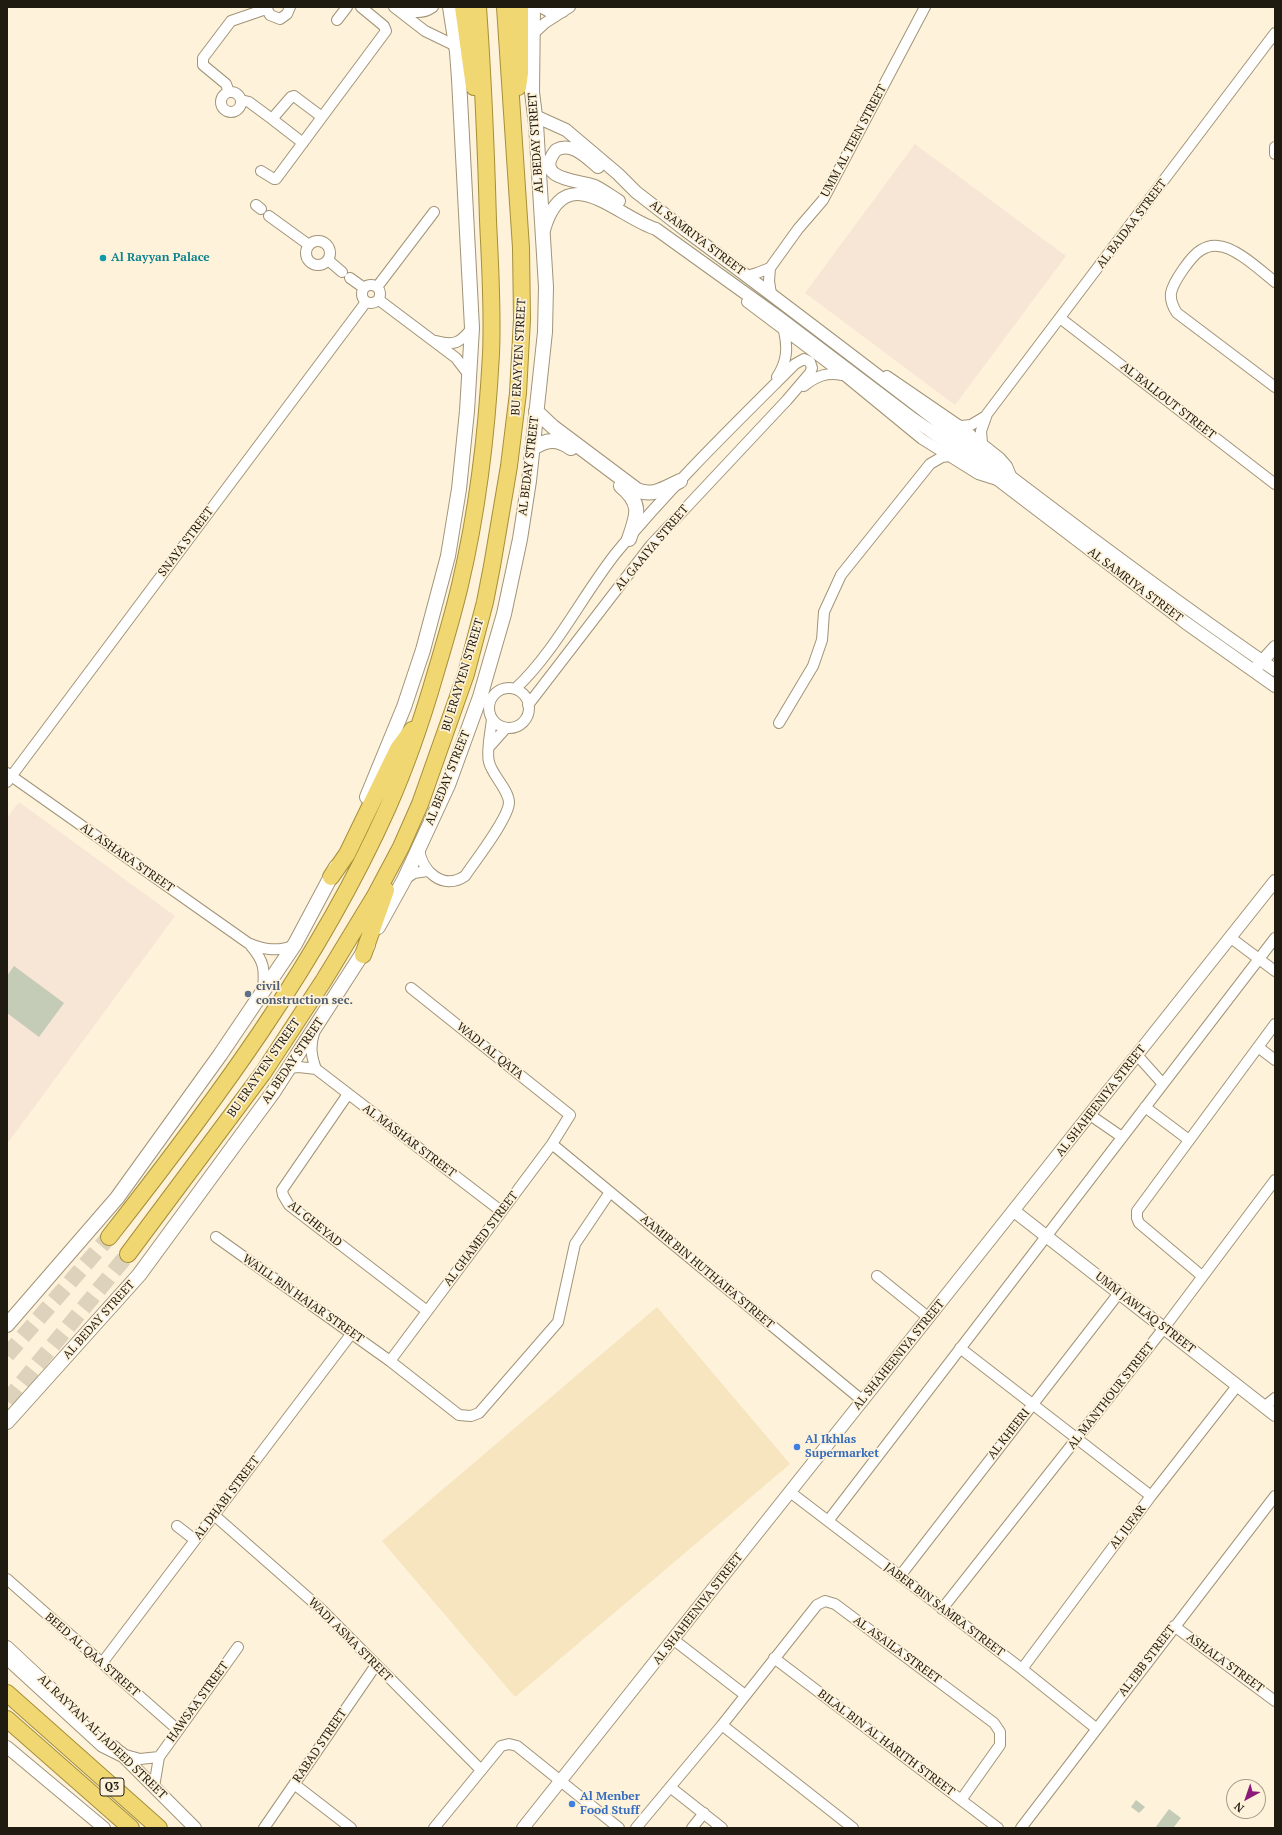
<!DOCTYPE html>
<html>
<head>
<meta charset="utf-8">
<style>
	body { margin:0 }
	#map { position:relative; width:1282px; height:1835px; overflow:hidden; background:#fef2da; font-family:"PT Serif",serif }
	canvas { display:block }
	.frame { position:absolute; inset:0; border:8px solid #201b10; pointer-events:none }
	.north { position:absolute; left:1226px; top:1779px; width:40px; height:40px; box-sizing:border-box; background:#fef2da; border:1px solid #a59c89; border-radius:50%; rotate:220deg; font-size:11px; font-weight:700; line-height:16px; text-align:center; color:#201b10 }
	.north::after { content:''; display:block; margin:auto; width:14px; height:18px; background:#8d197a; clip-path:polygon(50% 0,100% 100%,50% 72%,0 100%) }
</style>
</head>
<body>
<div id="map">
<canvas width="1282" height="1835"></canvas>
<div class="frame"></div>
<div class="north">N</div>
</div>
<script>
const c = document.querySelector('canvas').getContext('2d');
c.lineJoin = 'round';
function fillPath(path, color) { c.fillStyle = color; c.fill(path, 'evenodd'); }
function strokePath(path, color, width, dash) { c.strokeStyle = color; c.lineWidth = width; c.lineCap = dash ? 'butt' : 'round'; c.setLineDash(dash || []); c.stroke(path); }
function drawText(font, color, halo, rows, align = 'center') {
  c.font = font + ' "PT Serif",serif'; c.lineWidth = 3.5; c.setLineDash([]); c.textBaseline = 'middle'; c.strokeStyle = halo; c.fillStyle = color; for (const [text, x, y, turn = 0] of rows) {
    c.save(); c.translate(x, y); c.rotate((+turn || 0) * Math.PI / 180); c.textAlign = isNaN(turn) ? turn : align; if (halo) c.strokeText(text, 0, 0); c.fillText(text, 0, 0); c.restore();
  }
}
fillPath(new Path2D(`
	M915 144 1066 256 955 405 805 293Z
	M19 802 175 916 7 1144V818Z`), '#f7e6d5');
fillPath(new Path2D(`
	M657 1307 790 1464 515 1697 382 1541Z`), '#f7e5c0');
fillPath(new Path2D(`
	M14 966 64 1003 39 1037 7 1013V976Z
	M1136 1800 1145 1807 1139 1813 1131 1807Z
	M1169 1809 1181 1818 1173 1828H1155Z`), '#c4cbb7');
strokePath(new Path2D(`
	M7 1355 109 1237
	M7 1401 128 1254`), '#ddd2bc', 16, [16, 8]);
const minor = new Path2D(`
	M266 7 270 15 280 19 287 14 290 7
	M394 7 425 31 456 46
	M402 7C412 13 423 14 433 7
	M540 7 549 12H563
	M337 20 347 7
	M533 34 545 23 570 7
	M221 102a10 10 0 1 1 20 0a10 10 0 1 1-20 0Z
	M229 92 226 84 203 65V58L231 21 266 9
	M241 100 249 102 272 119 291 97 294 96 322 117 386 31 384 26 361 7
	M272 119 303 143
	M1275 147V154
	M261 171 274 179H276L322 117
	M256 205 261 209
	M269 216 309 245
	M306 253a12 12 0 1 1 24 0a12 12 0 1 1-24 0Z
	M328 260 342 272
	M747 276 757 273 770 268
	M350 278 364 288
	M1275 282C1261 271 1236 247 1218 246 1212 245 1206 247 1201 250 1191 256 1173 282 1171 293 1170 301 1173 307 1177 313L1275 387
	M362 294a9 9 0 1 1 18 0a9 9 0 1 1-18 0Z
	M377 287 434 212
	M771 294 769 281 770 268 798 229 823 200 925 7
	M379 300 456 358 469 375
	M747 302 844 375 922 439 978 474 997 480
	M1060 318 1275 484
	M436 341C455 346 460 343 472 328
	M887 376 957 424 1000 458 1007 466 1012 478
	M777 377C787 362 788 348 784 331
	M804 386C816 376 827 372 842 375
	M961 426 971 425 986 416
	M982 443 981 431 987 414 1275 33
	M489 708a20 20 0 1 1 40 0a20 20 0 1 1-40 0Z
	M515 689C555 652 582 596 616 553 671 486 734 425 795 364L804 359 810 362 812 368 810 373 787 400 651 545 528 705
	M779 723 813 666 822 640 824 612 841 575 930 464 942 457 949 456
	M490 746 506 728
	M7 773 248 943C264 950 278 952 295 945
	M7 782 366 302
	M419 848C421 871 443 891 465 876 475 861 508 819 509 803 509 790 492 775 489 762 486 752 491 730 492 719
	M404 880 414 873 427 871
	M1231 938 1275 971
	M251 946C264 961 265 969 263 989
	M314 1033C310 1046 311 1056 316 1069
	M1258 1047 1275 1060
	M1137 1055 1163 1084
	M289 1068 299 1067 316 1069 501 1211
	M348 1094 282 1190 283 1195 289 1205 427 1311
	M1145 1107 1189 1140
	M1090 1115 1122 1137
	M552 1144 863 1401
	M216 1237 390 1361 459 1415 471 1416 479 1413 558 1322 575 1244 610 1192
	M877 1276 929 1318
	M1202 1276 1139 1223 1137 1218V1211L1275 1024
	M960 1348 1151 1496
	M390 1361 552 1144 570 1115 411 988
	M1264 1407 1275 1398
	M790 1492 1022 1669 1097 1729
	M214 1515 321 1609 481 1770
	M828 1521 1275 938
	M177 1526 195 1540
	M900 1576 1119 1293
	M7 1579 178 1730
	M942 1609 1164 1328 1275 1180
	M1174 1626 1275 1701
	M674 1640 745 1695
	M774 1658 998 1828
	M102 1663 352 1333
	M1022 1669 1151 1496 1237 1386
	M722 1725 853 1828
	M122 1754 140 1759 159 1757
	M294 1784 351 1828
	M154 1787 159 1757 238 1647
	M670 1787 722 1828
	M264 1828 376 1665
	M434 1828 501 1746 509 1744 517 1746 619 1828
	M636 1828 722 1725 817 1605 825 1601 835 1604 994 1723 1000 1732V1745L961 1800
	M692 1828 704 1813
	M1021 1828 1275 1496`);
const tertiary = new Path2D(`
	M535 116 566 130 618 174 636 192 685 230C883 376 1073 531 1275 670
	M598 167C587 158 572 141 556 150 532 180 579 180 595 186 603 190 611 196 619 201
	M544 230C565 156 617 217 656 229L777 316 913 419 967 456 1186 623 1275 686
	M1257 667 1275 647
	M1014 1211 1275 1415
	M7 1647 54 1691
	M7 1747 104 1828
	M114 1747 195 1828
	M523 1828 1275 881`);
const secondary = new Path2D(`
	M536 411 553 427 637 490C653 497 665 488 680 481
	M532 449C546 439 557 438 571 448
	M621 486C643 504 637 516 629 539
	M367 797 404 707 423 650 448 556 459 489 467 411 472 328 459 79 457 52 450 7
	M378 927 404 880 448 785 480 697 504 614 520 539 529 481 545 332 546 287 536 124 532 92 533 7
	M7 1325 117 1198 220 1055 295 944 336 867
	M7 1422 139 1275 274 1091 368 945
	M7 1657 103 1745 121 1754`);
const trunk = new Path2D(`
	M463 7 474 87
	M518 87 520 73V7
	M331 877 347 854 398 749 412 730
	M363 955 386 890
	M109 1237C214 1103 318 964 388 807 407 764 422 720 435 675 444 645 453 615 460 585 478 509 487 431 491 354 493 309 490 265 488 220 486 149 483 78 478 7
	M128 1254 263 1073 324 980 375 896 401 847 420 804 466 674 485 602 492 566 509 466 518 393 522 319 521 248 505 7
	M7 1693 159 1828
	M7 1719 131 1828`);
strokePath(minor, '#a19478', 12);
strokePath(tertiary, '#a19478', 14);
strokePath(secondary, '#a19478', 16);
strokePath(trunk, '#a58f39', 18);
strokePath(minor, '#fff', 10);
strokePath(tertiary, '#fff', 12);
strokePath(secondary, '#fff', 14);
strokePath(trunk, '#f0d772', 16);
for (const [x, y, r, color] of [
	[103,258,4,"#0f9aa8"],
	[248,994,4,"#5c6f8a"],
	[797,1447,4,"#3f7fe0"],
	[572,1804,4,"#3f7fe0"]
]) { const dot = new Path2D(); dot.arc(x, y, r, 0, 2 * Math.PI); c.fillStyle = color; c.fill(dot); strokePath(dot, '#fef2da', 1.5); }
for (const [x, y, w] of [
	[112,1787,24]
]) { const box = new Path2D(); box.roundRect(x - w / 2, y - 9, w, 18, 3); c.fillStyle = '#fef2da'; c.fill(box); strokePath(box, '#201b10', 1); }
drawText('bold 11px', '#201b10', null, [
	["Q3",112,1787]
]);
drawText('12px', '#201b10', '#fef2da', [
	["UMM AL TEEN STREET",854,141,-62],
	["AL BEDAY STREET",536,143,-94],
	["AL BAIDAA STREET",1132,224,-53],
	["AL SAMRIYA STREET",697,238,37],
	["BU ERAYYEN STREET",519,357,-87],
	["AL BALLOUT STREET",1168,401,38],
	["AL BEDAY STREET",529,466,-83],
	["SNAYA STREET",186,542,-53],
	["AL GAAIYA STREET",652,548,-50],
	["AL SAMRIYA STREET",1135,585,37],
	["BU ERAYYEN STREET",463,675,-73],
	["AL BEDAY STREET",448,778,-68],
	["AL ASHARA STREET",127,858,35],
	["WADI AL QATA",490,1051,39],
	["AL BEDAY STREET",293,1061,-56],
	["BU ERAYYEN STREET",264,1068,-55],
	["AL SHAHEENIYA STREET",1101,1101,-52],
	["AL MASHAR STREET",409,1141,37],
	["AL GHEYAD",315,1224,39],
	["AL GHAMED STREET",481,1239,-53],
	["AAMIR BIN HUTHAIFA STREET",707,1272,40],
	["WAILL BIN HAJAR STREET",303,1299,35],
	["UMM JAWLAQ STREET",1145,1313,38],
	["AL BEDAY STREET",99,1320,-48],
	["AL SHAHEENIYA STREET",899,1355,-51],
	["AL MANTHOUR STREET",1111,1396,-52],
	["AL KHEERI",1009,1434,-52],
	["AL DHABI STREET",227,1498,-53],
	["AL JUFAR",1128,1527,-53],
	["AL SHAHEENIYA STREET",698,1609,-52],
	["JABER BIN SAMRA STREET",944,1610,37],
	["WADI ASMA STREET",350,1640,45],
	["AL ASAILA STREET",897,1650,36],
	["BEED AL QAA STREET",92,1655,41],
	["AL EBB STREET",1147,1661,-53],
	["ASHALA STREET",1225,1663,36],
	["HAWSAA STREET",198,1702,-54],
	["AL RAYYAN AL JADEED STREET",102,1737,44],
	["BILAL BIN AL HARITH STREET",886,1743,37],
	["RABAD STREET",320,1746,-56]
]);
drawText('bold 12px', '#0d838f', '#fef2da', [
	["Al Rayyan Palace",111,258]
], 'left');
drawText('bold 12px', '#4e5e75', '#fef2da', [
	["civil",256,987],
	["construction sec.",256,1001]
], 'left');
drawText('bold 12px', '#366cbe', '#fef2da', [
	["Al Ikhlas",805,1440],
	["Supermarket",805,1454],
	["Al Menber",580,1797],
	["Food Stuff",580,1811]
], 'left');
</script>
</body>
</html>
